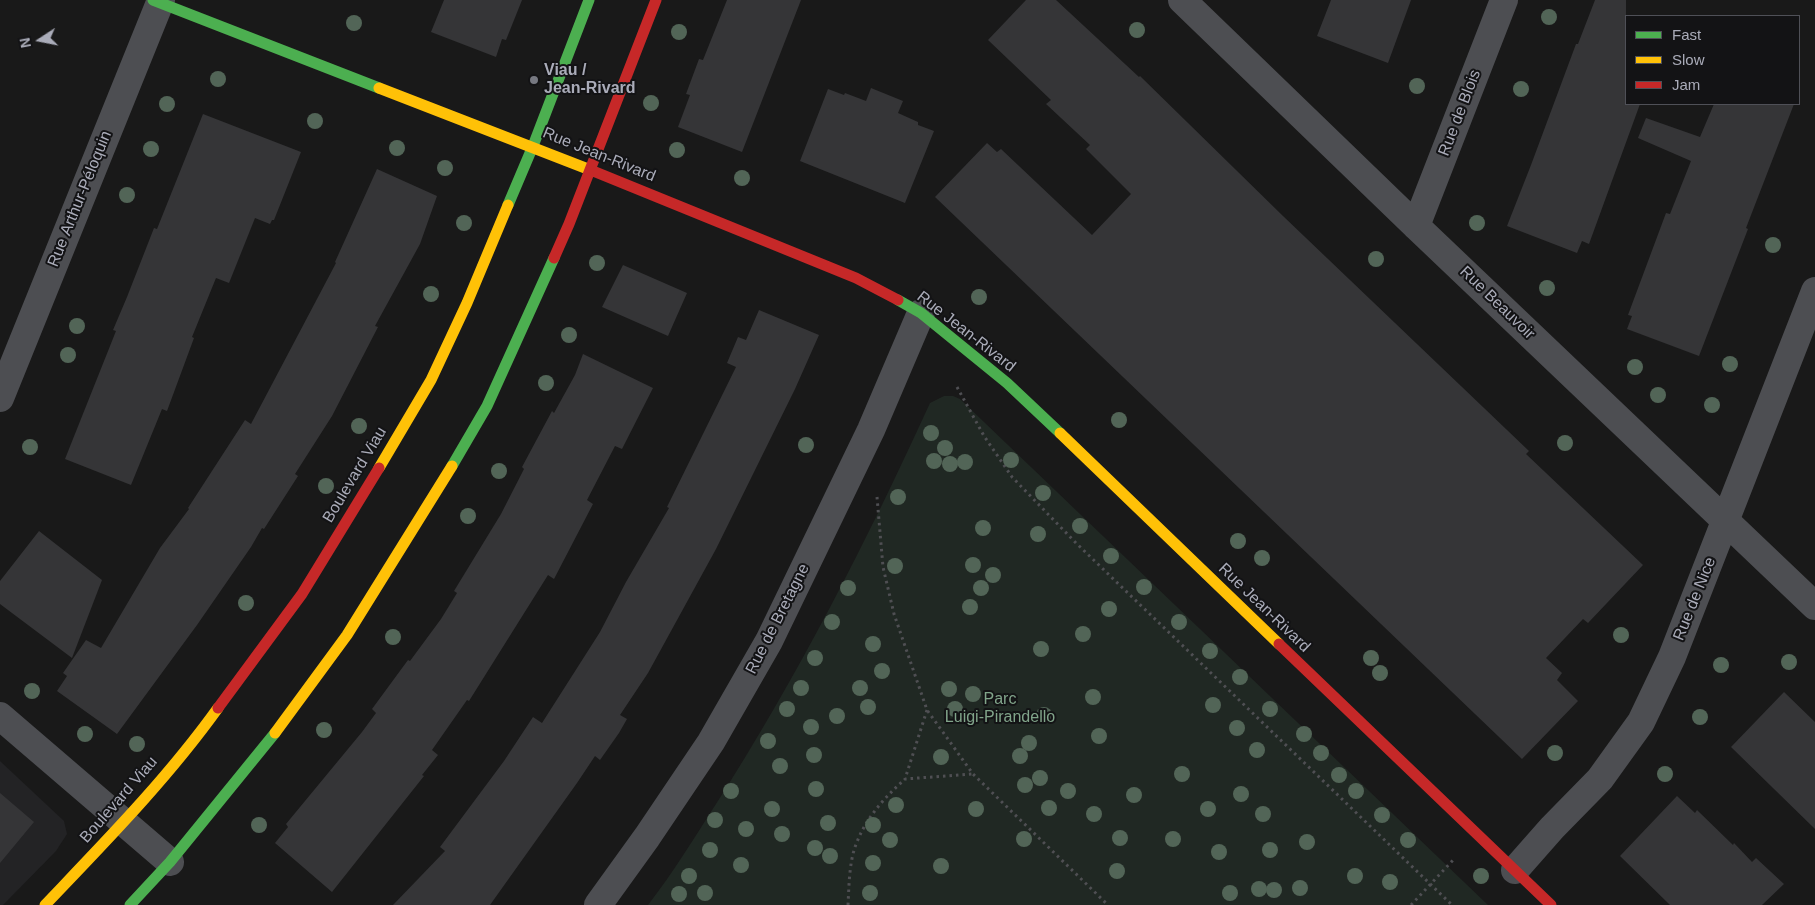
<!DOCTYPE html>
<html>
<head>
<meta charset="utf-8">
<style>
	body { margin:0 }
	#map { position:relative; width:1815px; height:905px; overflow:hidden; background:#191919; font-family:Arial,sans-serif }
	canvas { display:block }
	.legend { position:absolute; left:1625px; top:15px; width:175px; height:90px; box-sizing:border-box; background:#131315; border:1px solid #4f5057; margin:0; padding:6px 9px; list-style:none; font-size:15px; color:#aaacb9 }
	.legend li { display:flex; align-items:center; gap:10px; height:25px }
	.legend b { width:25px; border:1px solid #4f5057 }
	.north { position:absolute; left:15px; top:15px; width:50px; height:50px; -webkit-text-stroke:4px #131315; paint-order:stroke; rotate:259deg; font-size:14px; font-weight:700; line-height:20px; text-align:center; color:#aaacb9 }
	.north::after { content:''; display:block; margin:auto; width:18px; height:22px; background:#aaacb9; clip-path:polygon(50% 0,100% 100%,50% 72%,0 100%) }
</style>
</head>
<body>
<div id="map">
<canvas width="1815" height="905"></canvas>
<ul class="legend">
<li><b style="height:6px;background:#4caf50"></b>Fast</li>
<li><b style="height:6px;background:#ffc107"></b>Slow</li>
<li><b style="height:6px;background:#c62828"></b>Jam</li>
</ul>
<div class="north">N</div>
</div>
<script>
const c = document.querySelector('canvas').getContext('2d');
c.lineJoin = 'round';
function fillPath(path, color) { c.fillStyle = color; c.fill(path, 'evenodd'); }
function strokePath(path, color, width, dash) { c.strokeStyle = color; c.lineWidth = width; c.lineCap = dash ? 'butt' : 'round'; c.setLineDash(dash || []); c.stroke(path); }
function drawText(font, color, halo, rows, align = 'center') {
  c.font = font + ' Arial,sans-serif'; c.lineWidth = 4; c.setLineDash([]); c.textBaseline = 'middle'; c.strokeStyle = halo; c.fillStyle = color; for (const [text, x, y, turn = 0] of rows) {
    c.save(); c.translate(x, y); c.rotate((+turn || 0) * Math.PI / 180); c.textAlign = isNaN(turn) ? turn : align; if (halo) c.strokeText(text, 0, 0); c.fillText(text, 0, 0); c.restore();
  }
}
fillPath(new Path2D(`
	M0 761 64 821 67 834 56 851 3 905H0Z`), '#232325');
fillPath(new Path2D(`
	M944 396H953L960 399 1488 905H648C673 873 694 838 716 804 798 676 867 541 930 403Z`), '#202823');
fillPath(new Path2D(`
	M444 0H522L506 40 502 39 496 57 431 32Z
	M727 0H801L742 152 678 127 690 95 686 94 699 59 703 60Z
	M1026 0H1056L1139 77 1140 76 1283 216 1529 451 1526 454 1643 565 1588 623 1583 619 1546 658 1562 673 1557 680 1578 701 1522 759 935 197 987 143 997 152 1001 149 1092 235 1131 194 1086 149 1090 145 1046 104 1051 100 988 40Z
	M1331 0H1411L1388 63 1317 36Z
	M1595 0H1626V104H1640L1589 244 1582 241 1577 253 1507 226 1531 165 1576 44H1578Z
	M871 88 903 101 898 113 918 122V125L934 131 905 203 800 161 828 89 844 95 845 93 866 101Z
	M1714 104H1794L1746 228 1748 229 1699 356 1627 329 1632 316 1628 315 1666 213 1670 214 1691 161 1638 138 1646 118 1700 137Z
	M203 114 301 152 274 220H272L270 224 255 218 229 283 216 278 192 337 194 338 167 411 162 409 131 485 65 459 116 331 113 330 127 297 154 228 157 229Z
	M377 169 437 196 420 244 375 326 378 327 332 416 295 474 298 476 264 529 262 528 251 547 197 625 117 734 57 691 67 676 63 673 86 640 101 648 160 548 189 509 188 508 245 420 251 424 336 263 335 262Z
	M623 265 687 293 668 336 602 307Z
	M759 310 819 335 795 389 716 549 648 673 620 715 627 719 619 733 600 760 595 756 577 783 490 905H393L445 851 440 847 504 761 533 717 542 723 600 632 626 582 669 508 667 507 736 367 727 363 738 337 746 340Z
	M583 354 653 388 622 449 615 446 587 500 593 504 554 579 548 575 469 701 467 700 432 750 438 755 422 775 424 776 332 892 275 843 288 827 286 824 362 732 376 713 372 709 408 660 410 661 441 619 457 593 454 591 501 514 524 469 522 467 552 411 554 413 575 375Z
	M39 531 102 580 72 658 0 604V581Z
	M1784 692 1815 722V829L1731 747Z
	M0 793 34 822 0 863Z
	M1677 796 1695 813 1697 810 1733 845 1734 843 1752 862 1756 858 1784 884 1762 905H1670L1620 856Z`), '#353537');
strokePath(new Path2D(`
	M957 387 984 436 1012 477 1076 543 1452 905
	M877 497 883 567 894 614 927 710 973 774 1108 905
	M927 710 905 779 972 774
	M848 905C849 887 849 865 855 847 865 819 883 799 905 779
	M1411 905 1455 858`), '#4f4f53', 3, [2.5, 4]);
strokePath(new Path2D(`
	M1182 0 1416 226 1815 606
	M1416 226 1504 0
	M0 398 161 0
	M0 716 170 862
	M1515 870 1552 828 1600 779 1641 722 1672 657 1815 291
	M598 905 647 837 711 742 769 641 871 430 921 313`), '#4d4e52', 28);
strokePath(new Path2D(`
	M153 0 379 88
	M508 205 533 146 589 0
	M898 300 921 313 1007 383 1060 433
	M452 466 487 406 554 258
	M130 905 170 862 275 733`), '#4caf50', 11);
strokePath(new Path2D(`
	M379 88 593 171
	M1060 433 1279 644
	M379 468 431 380 467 303 508 205
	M275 733 347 635 452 466
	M45 905C105 842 167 779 218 708`), '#ffc107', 11);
strokePath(new Path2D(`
	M593 171 856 278 898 300
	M554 258 569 224 656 0
	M1279 644 1551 905
	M218 708 302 594 379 468`), '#c62828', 11);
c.fillStyle = '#526557';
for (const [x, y] of [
	[1549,17],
	[354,23],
	[1137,30],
	[679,32],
	[218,79],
	[1417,86],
	[1521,89],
	[651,103],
	[167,104],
	[315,121],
	[397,148],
	[151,149],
	[677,150],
	[445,168],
	[742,178],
	[127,195],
	[464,223],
	[1477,223],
	[1773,245],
	[1376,259],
	[597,263],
	[1547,288],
	[431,294],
	[979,297],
	[77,326],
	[569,335],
	[68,355],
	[1730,364],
	[1635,367],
	[546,383],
	[1658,395],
	[1712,405],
	[1119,420],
	[359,426],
	[931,433],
	[1565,443],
	[806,445],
	[30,447],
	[945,448],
	[1011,460],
	[934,461],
	[965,462],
	[950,464],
	[499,471],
	[326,486],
	[1043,493],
	[898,497],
	[468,516],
	[1080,526],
	[983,528],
	[1038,534],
	[1238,541],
	[1111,556],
	[1262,558],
	[973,565],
	[895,566],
	[993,575],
	[1144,587],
	[848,588],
	[981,588],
	[246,603],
	[970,607],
	[1109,609],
	[832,622],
	[1179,622],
	[1083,634],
	[1621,635],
	[393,637],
	[873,644],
	[1041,649],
	[1210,651],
	[815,658],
	[1371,658],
	[1789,662],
	[1721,665],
	[882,671],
	[1380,673],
	[1240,677],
	[801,688],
	[860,688],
	[949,689],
	[32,691],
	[973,694],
	[1093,697],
	[1213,705],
	[868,707],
	[787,709],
	[955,709],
	[1270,709],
	[1044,715],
	[837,716],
	[1700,717],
	[811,727],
	[1237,728],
	[324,730],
	[85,734],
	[1304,734],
	[1099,736],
	[768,741],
	[1029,743],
	[137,744],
	[1257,750],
	[1321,753],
	[1555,753],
	[814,755],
	[1020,756],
	[941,757],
	[780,766],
	[1182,774],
	[1665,774],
	[1339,775],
	[1040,778],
	[1025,785],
	[816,789],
	[731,791],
	[1068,791],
	[1356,791],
	[1241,794],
	[1134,795],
	[896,805],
	[1049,808],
	[772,809],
	[976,809],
	[1208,809],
	[1094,814],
	[1263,814],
	[1382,815],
	[715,820],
	[828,823],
	[259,825],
	[873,825],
	[746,829],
	[782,834],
	[1120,838],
	[1024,839],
	[1173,839],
	[890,840],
	[1408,840],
	[1307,842],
	[815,848],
	[710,850],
	[1270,850],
	[1219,852],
	[830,856],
	[873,863],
	[741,865],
	[941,866],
	[1117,871],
	[689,876],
	[1355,876],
	[1481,876],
	[1390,882],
	[1300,888],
	[1259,889],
	[1274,890],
	[705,893],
	[870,893],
	[1230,893],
	[679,894]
]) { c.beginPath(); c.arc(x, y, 8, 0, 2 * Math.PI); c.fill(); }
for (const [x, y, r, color] of [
	[534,80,5,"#777981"]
]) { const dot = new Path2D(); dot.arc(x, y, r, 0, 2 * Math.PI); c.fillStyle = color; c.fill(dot); strokePath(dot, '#131315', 2); }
drawText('bold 16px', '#aaacb9', '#131315', [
	["Viau /",544,71],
	["Jean-Rivard",544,89]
], 'left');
drawText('16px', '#aaacb9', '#131315', [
	["Rue de Blois",1460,113,-69],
	["Rue Jean-Rivard",599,155,22],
	["Rue Arthur-Péloquin",80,199,-68],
	["Rue Beauvoir",1497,303,44],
	["Rue Jean-Rivard",966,332,38],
	["Boulevard Viau",355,475,-59],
	["Rue de Nice",1695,599,-68],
	["Rue Jean-Rivard",1264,608,44],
	["Rue de Bretagne",778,619,-63],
	["Boulevard Viau",119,800,-49]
]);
drawText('16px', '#81a48a', '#131315', [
	["Parc",1000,700],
	["Luigi-Pirandello",1000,718]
]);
</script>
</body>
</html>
